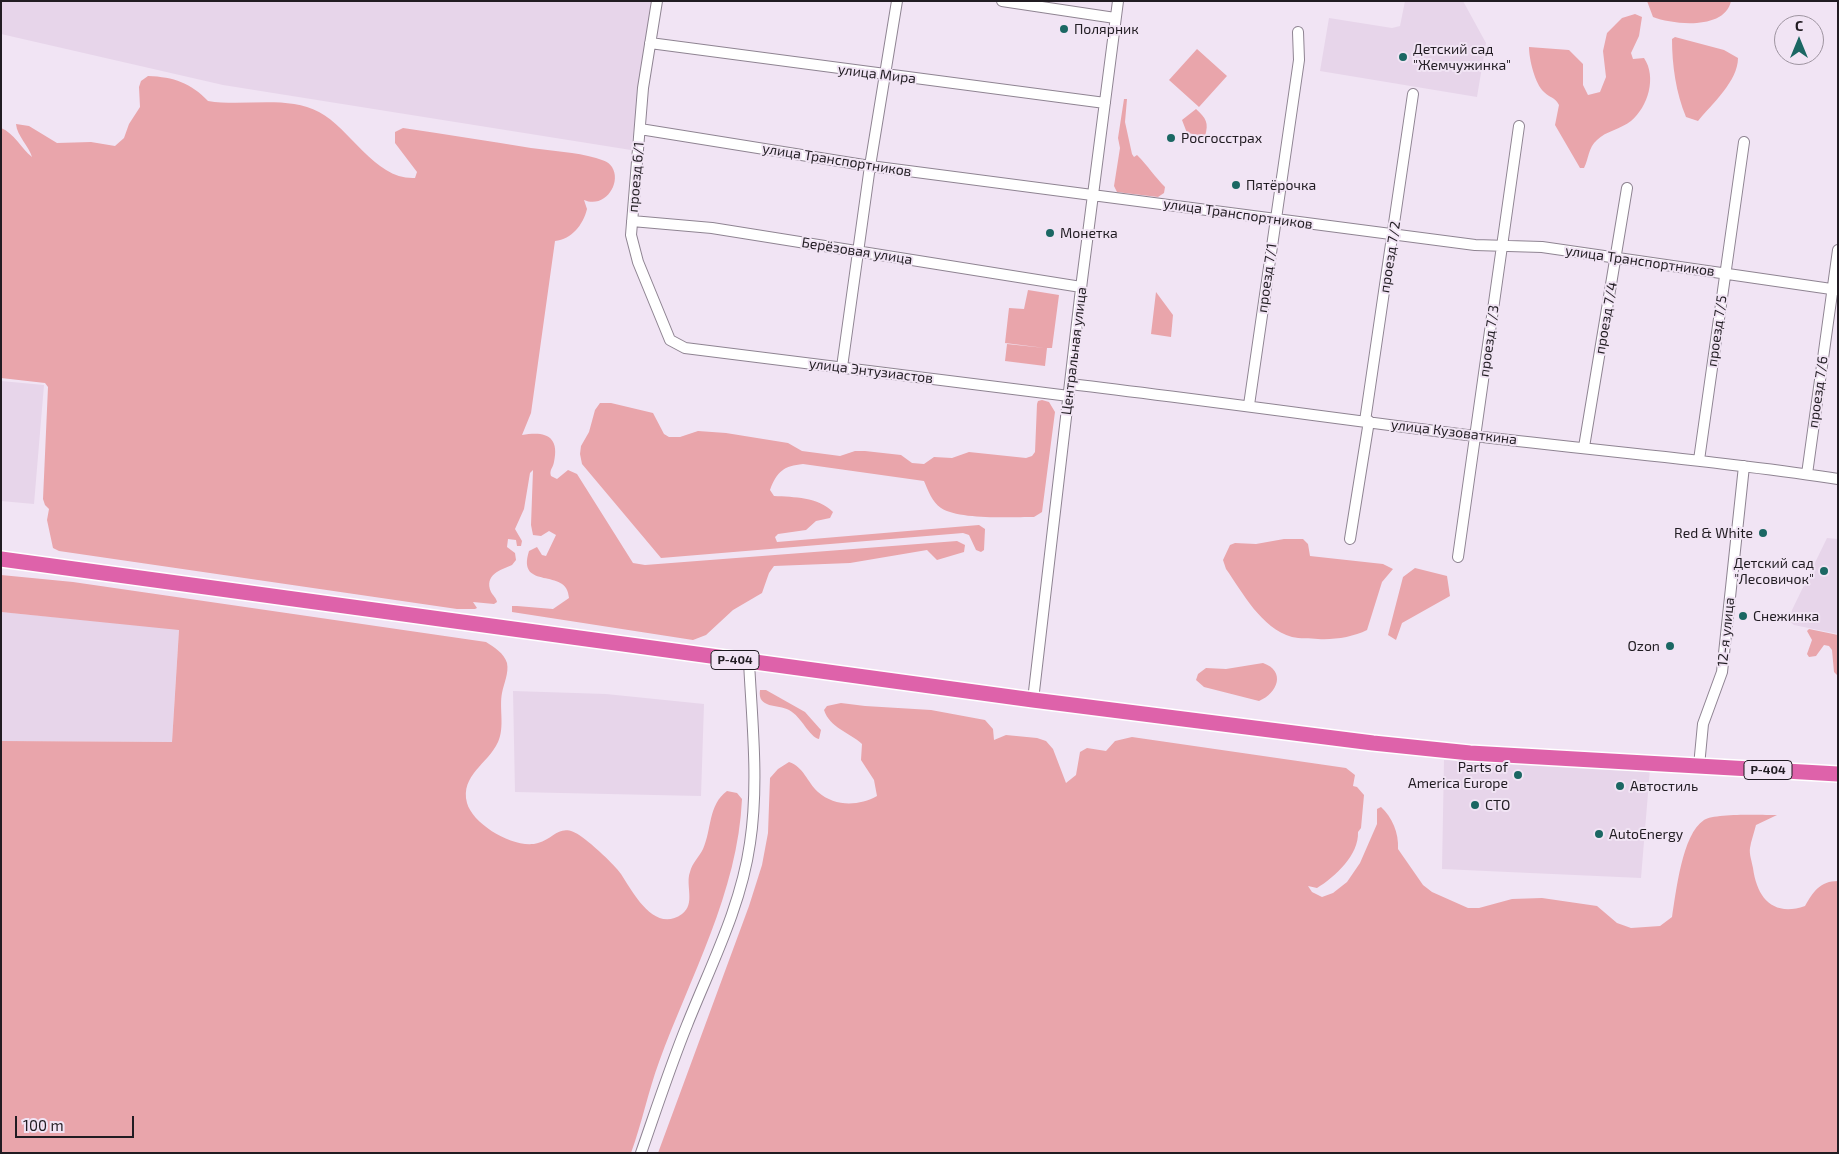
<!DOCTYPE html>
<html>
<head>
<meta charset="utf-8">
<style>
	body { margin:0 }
	#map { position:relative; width:1839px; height:1154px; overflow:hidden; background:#f1e4f4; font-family:"Exo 2",sans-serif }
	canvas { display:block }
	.frame { position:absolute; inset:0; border:2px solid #211c22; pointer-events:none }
	.north { position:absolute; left:1774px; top:15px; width:50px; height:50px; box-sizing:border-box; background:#f1e4f4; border:1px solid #9e94a0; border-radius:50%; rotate:0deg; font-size:14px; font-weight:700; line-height:20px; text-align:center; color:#211c22 }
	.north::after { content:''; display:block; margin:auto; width:18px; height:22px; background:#1b6763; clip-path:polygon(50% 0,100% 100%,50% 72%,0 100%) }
	.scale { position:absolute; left:15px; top:1116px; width:119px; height:22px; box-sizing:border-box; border:2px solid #211c22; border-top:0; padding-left:6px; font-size:15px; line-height:18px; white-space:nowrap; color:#211c22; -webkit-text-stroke:4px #f1e4f4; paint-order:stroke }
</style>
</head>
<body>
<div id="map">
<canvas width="1839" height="1154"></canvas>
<div class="frame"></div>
<div class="north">С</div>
<div class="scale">100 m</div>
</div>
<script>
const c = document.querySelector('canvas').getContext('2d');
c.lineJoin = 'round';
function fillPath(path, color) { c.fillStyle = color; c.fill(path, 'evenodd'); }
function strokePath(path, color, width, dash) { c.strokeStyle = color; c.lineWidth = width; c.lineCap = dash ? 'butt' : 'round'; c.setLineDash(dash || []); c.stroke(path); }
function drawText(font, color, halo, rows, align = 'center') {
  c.font = font + ' "Exo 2",sans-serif'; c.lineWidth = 4; c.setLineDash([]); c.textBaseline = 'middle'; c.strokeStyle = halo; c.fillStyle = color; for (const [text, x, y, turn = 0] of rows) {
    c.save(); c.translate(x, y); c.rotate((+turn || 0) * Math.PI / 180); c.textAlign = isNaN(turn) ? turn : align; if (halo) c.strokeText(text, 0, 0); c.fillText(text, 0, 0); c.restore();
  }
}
fillPath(new Path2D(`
	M1 1H652L631 150 223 85 1 34Z
	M1405 1H1463L1486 43 1477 97 1320 71 1329 18 1392 28 1400 26Z
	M1 381 44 385 34 504 1 501Z
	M1827 538 1838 539V634L1794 625 1789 621 1792 610Z
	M1 612 179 629 172 742 1 741Z
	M513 691 606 694 704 704 701 796 515 792Z
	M1444 760 1650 769 1641 878 1442 869Z`), '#e7d5ea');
fillPath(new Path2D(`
	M1647 1H1731C1725 30 1674 25 1653 17Z
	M1635 14 1642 17 1639 36 1631 53 1633 59 1644 58C1657 77 1648 107 1631 121 1621 129 1606 131 1597 140 1588 148 1589 158 1584 168H1580L1555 125 1559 105C1555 97 1550 98 1544 92 1535 84 1529 59 1529 47L1569 50 1583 64V85L1588 95 1600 92 1606 77 1603 51 1607 33 1622 18Z
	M1675 37 1724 50 1738 58C1738 81 1712 104 1698 121L1686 117C1676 93 1672 65 1672 39Z
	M1197 49 1227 76 1199 107 1169 80Z
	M148 76C174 77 191 83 208 101 243 107 287 95 319 112 351 129 375 180 415 178L417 172 395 143V132L403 128C445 134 488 141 531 148 553 151 575 152 596 158 602 160 608 161 612 167 622 183 605 209 584 200L587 209C583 225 572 239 555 241L531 413 522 435C544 431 560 435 554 462 553 468 549 470 551 476L557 479 568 470 577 474 633 563 645 565 957 541 965 545 964 552 937 560 927 550 850 563 774 566 769 573 762 593 733 610 706 635 693 640 512 612V606H517L553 609 569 598C568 566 516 592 529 551L537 547 542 555 546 556 556 535 549 531 541 536 533 535 531 525 533 470 530 473 524 509 515 529 522 541 521 546H517L516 540 508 539 507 547 515 553 516 560 512 565C500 570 484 575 491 592 493 596 496 597 497 602L494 604 473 602 477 608 475 609H457L59 551 53 548 47 520 49 509 45 505 43 499 48 387 45 383 1 378V128C14 133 21 148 32 157 29 146 17 136 16 124L29 126 57 143 91 142 115 146 124 138 129 124 140 107 139 87 141 81Z
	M1124 99H1127L1125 122 1132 154 1134 157 1137 155C1148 166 1155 177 1165 187L1164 193 1158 197 1117 192 1114 186 1120 148 1118 138Z
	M1196 109C1206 118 1209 123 1205 136L1187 133 1182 120Z
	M1028 290 1059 295 1052 348H1047L1045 366 1005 361 1007 344 1045 348 1005 343 1009 308 1024 309Z
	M1156 292 1173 315 1171 337 1151 334Z
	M1042 400 1049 402 1055 412 1042 512 1034 517C1011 517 959 520 941 508 932 502 928 490 924 481L803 464C784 466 777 471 770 490L774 496C794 497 818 497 833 512L830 518 816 521 806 530 778 534 775 537 777 542 979 525 985 529 984 550 981 552 976 550 969 535 963 533 661 558 582 464 580 454 581 446 589 432 595 410 600 403H611L653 413 664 434 669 437H680L698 431 726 433 788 443 802 451 840 456 855 451H865L901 455 912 463 924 464 934 457 952 458 969 452 1026 458 1032 456 1035 452 1037 404 1038 401Z
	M1284 539H1303L1308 544 1310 556 1383 564 1393 569 1382 582 1367 630C1353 637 1334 640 1318 639 1310 638 1300 639 1292 637 1261 628 1243 593 1226 569L1223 560 1230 545 1235 543 1256 544Z
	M1415 568 1447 576 1450 596 1402 623 1396 640 1388 635 1403 577Z
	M1 575 73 582 486 642C494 647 504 653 507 663 509 673 504 683 502 693 499 708 505 727 498 742 488 764 460 775 467 803 473 825 516 850 538 843 556 838 560 821 582 837 592 844 614 864 621 874 633 892 654 934 682 914 696 904 685 885 690 872 692 863 699 857 703 849 712 829 708 805 727 791L737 793 742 799C738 892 690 977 659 1062 648 1092 642 1123 631 1153H1V741L172 742 179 630 1 612Z
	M1809 629 1838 635V676L1834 672 1832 650 1829 646 1824 645 1816 656 1809 657 1807 654 1812 640 1807 631Z
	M1263 663C1286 671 1278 693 1259 701L1204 687 1196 680 1198 674 1206 668 1226 669Z
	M760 690H766L805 712 821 730 819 739C809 737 802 717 789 710 778 704 757 709 760 690Z
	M841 703 865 706 931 710 985 720 993 729 994 740 1006 735 1037 738 1046 741 1053 749 1066 783 1076 775 1080 752 1087 748 1106 751 1115 741 1132 737 1346 768 1355 775 1353 786 1357 787 1364 795 1361 828 1358 832C1359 855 1335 877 1317 888L1308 886 1312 892 1322 897 1333 893 1347 882 1360 863 1377 824V809L1381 807C1392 817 1399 833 1398 849L1423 885 1432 892 1468 908H1479L1512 899 1542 898 1597 906 1617 923 1631 928 1660 926 1672 917C1676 893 1682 834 1704 820 1715 813 1762 815 1777 815L1756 825C1754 833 1751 841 1750 848 1749 854 1752 862 1753 868 1757 898 1773 917 1805 906 1813 892 1820 881 1838 881V1153H658L749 906 762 865 768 833 770 778 778 769 789 762C804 767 807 782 818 792 835 807 859 806 877 796L874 780 861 760 862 744C849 732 830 728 824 710L827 706Z`), '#e9a5ab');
const minor = new Path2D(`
	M657 1 643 88 631 235 638 262 670 340 685 348 1069 396
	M1002 1 1115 18
	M650 43 1105 103
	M640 129 870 166 1475 245 1542 247 1838 290
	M632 221 712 228 1081 287
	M842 367 870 166 897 1
	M1070 384C1205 400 1340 419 1475 436 1596 451 1717 460 1838 479
	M1249 405 1299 60 1298 32
	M1365 421 1413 94
	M1584 447 1627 188
	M1699 460 1744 142
	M1807 474 1838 250
	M1350 539 1369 421
	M1458 557 1519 126
	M1033 700 1082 280 1118 1
	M1699 766 1703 724 1722 672 1744 466
	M641 1153C656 1110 670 1067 687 1025 711 965 741 907 750 843 759 784 752 721 749 662`);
const highway = new Path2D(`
	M1 559 1033 700 1373 743 1470 753 1838 774`);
strokePath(minor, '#8f8492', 12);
strokePath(highway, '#fff', 18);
strokePath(minor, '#fff', 10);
strokePath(highway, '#de62aa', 15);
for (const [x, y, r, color] of [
	[1064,29,5,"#1b6763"],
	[1403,57,5,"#1b6763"],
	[1171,138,5,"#1b6763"],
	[1236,185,5,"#1b6763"],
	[1050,233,5,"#1b6763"],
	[1763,533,5,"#1b6763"],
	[1824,571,5,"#1b6763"],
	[1743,616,5,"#1b6763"],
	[1670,646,5,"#1b6763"],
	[1518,775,5,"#1b6763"],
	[1620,786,5,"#1b6763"],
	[1475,805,5,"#1b6763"],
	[1599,834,5,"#1b6763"]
]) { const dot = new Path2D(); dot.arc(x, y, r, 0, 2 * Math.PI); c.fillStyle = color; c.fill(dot); strokePath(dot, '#f1e4f4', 2); }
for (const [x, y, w] of [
	[735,660,48],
	[1768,770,48]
]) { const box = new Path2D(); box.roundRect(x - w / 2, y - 9.5, w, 19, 4); c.fillStyle = '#f1e4f4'; c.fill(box); strokePath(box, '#211c22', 1); }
drawText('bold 12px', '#211c22', null, [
	["Р-404",735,660],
	["Р-404",1768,770]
]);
drawText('14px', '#211c22', '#f1e4f4', [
	["Полярник",1074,29],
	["Детский сад",1413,49],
	["\"Жемчужинка\"",1413,65],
	["Росгосстрах",1181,138],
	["Пятёрочка",1246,185],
	["Монетка",1060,233],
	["Red & White",1753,533,"right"],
	["Детский сад",1814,563,"right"],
	["\"Лесовичок\"",1814,579,"right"],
	["Снежинка",1753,616],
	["Ozon",1660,646,"right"],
	["Parts of",1508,767,"right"],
	["America Europe",1508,783,"right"],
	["Автостиль",1630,786],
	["СТО",1485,805],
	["AutoEnergy",1609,834]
], 'left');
drawText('14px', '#211c22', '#f1e4f4', [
	["улица Мира",877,74,7],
	["улица Транспортников",837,160,9],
	["проезд 6/1",636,177,-85],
	["улица Транспортников",1238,214,8],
	["Берёзовая улица",857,251,9],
	["проезд 7/2",1390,257,-81],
	["улица Транспортников",1640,261,8],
	["проезд 7/1",1267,278,-82],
	["проезд 7/4",1606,318,-80],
	["проезд 7/5",1717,331,-82],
	["проезд 7/3",1489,341,-82],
	["Центральная улица",1074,351,-83],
	["улица Энтузиастов",871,371,7],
	["проезд 7/6",1818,392,-82],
	["улица Кузоваткина",1454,432,7],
	["12-я улица",1726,632,-84]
]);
</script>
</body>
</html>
